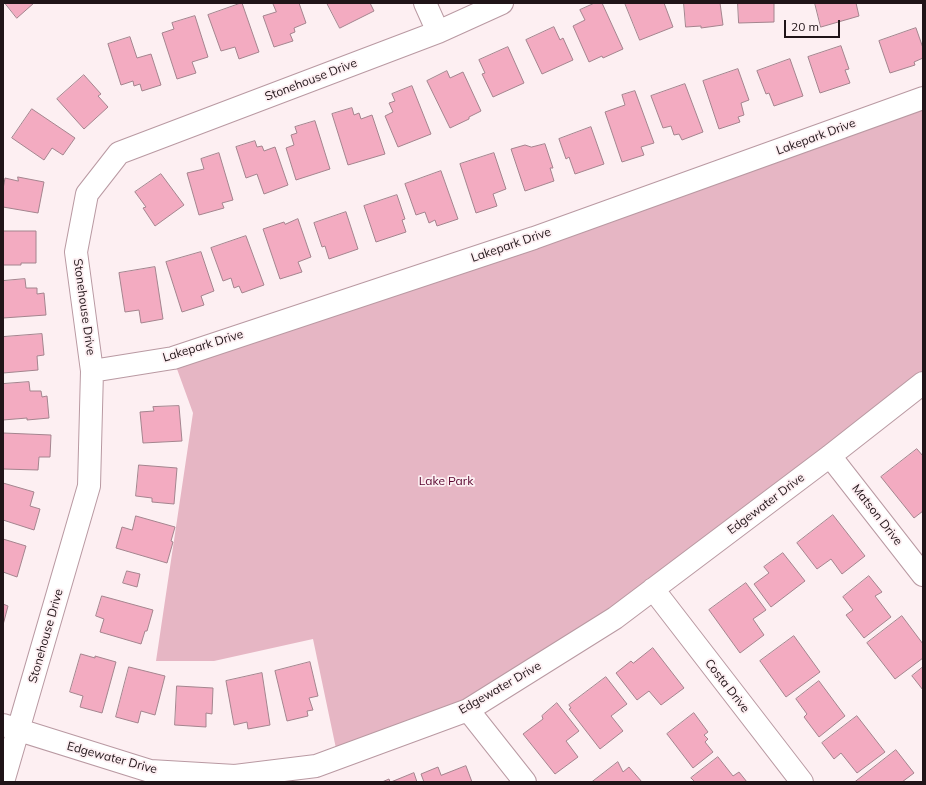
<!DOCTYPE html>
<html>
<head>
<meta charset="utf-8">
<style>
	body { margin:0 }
	#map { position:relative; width:926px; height:785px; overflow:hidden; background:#fdeff2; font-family:Mulish,sans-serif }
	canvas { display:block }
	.frame { position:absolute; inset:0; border:4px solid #201418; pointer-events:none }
	.scale { position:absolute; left:784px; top:20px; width:56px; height:18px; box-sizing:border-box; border:2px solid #201418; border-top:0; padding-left:5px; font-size:12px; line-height:14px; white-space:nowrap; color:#201418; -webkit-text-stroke:3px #fdeff2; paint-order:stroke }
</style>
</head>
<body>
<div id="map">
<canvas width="926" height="785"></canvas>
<div class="frame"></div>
<div class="scale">20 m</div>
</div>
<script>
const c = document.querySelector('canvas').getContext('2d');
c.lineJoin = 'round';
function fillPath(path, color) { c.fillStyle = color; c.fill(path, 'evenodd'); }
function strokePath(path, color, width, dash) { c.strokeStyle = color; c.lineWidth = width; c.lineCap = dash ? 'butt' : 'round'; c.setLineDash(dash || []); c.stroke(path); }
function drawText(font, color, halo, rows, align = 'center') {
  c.font = font + ' Mulish,sans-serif'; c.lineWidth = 3.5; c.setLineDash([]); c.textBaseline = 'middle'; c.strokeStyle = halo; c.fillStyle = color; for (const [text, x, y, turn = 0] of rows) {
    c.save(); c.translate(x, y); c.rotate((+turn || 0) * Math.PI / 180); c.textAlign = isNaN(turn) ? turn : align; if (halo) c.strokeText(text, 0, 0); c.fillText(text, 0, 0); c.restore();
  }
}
fillPath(new Path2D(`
	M923 98V383L468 710 338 758 313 639 214 661H156L193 413 173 358Z`), '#e6b6c4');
const building = new Path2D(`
	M5 3H34L17 18Z
	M242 3 259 52 239 59 235 47 221 51 208 15Z
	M273 3H299L306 23 294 28 295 32 290 34 293 41 274 47 263 16 276 12Z
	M327 3H370L374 11 340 28Z
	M595 3H602L623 49 603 58 602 56 589 62 573 26 585 20 580 10Z
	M625 3H664L673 27 640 40Z
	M684 3H720L723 25 701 28V26L686 27Z
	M738 3H774V22L739 23Z
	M815 3H856L859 16 821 27Z
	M195 16 208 57 192 62 196 73 177 79 162 33 174 29 172 23Z
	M554 27 560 40 563 38 573 60 542 74 526 40Z
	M916 28 923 48V58L914 62 915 65 890 73 879 41Z
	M130 37 137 58 151 54 161 85 142 91 140 84 134 86 133 81 121 85 108 44Z
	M841 46 849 69 845 70 850 83 820 93 808 57Z
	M508 47 524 83 493 97 482 74 485 73 479 60Z
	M790 59 803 96 774 106 769 93 766 94 757 71Z
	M738 69 749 100 741 103 744 115 738 117 740 122 719 129 703 81Z
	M447 71 450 78 463 72 481 111 469 117V119L450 128 427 81Z
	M84 75 101 94 98 96 108 107 84 129 57 99Z
	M685 84 703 132 682 140 679 134 674 135 671 126 663 128 651 96Z
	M412 86 431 134 398 147 385 116 393 112 389 103 395 101 392 94Z
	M635 91 654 143 641 147 644 155 622 162 605 112 625 105 622 95Z
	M352 108 354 115 359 113 361 119 372 115 385 154 348 165 332 114Z
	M32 109 75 138 63 155 52 148 44 160 12 138Z
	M315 121 330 169 296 180 286 148 294 145 291 135 297 133 295 127Z
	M591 127 604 164 575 174 569 157 566 159 559 139Z
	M255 141 257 147 262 146 264 151 275 147 288 185 264 194 257 174 246 178 236 147Z
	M545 144 553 168H550L554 181 525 191 511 149 525 145 531 147Z
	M219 153 233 200 222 203 224 208 199 215 187 173 204 169 201 159Z
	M494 153 506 189 493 194 497 206 476 213 460 164Z
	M441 171 458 219 437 226 435 220 429 223 425 212 416 215 405 184Z
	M161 174 184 205 155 226 143 208 146 207 135 192Z
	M18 177 44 182 38 213 3 207V189L5 178 18 181Z
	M397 195 405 219 402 220 406 232 376 242 364 206Z
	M346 212 358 249 329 259 325 246 322 247 314 223Z
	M298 219 311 257 298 262 302 272 280 279 263 229 284 222 285 224Z
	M3 231H36V263H21V265H3Z
	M246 236 264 285 242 293 239 286 234 288 231 278 223 281 211 248Z
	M201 252 214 291 201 296 204 305 182 312 166 262Z
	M155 267 163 319 141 323 139 310 125 312 119 273Z
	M25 279 26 288H37V294L44 293 46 315 3 318V281Z
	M42 334 44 355 37 356 38 370 3 373V337Z
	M29 382 30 391H41L42 397 47 396 49 418 27 420V418L3 420V384Z
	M179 406 182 441 143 443 140 412 154 411 153 407Z
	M3 433 51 435 50 457H39L38 470 3 469Z
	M917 449 923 456V511L914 518 881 477Z
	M139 465 177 468 174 504 152 502V498L136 496Z
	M3 483 34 492 30 506 40 509 34 530 3 520Z
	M833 515 865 556 842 574 831 559 817 569 797 543Z
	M136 516 175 527 171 541 173 542 167 563 116 548 122 527 132 530Z
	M3 539 26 546 17 577 3 572Z
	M783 553 805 581 771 607 754 584 769 573 764 567Z
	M127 571 140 574 137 587 123 583Z
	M869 576 882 592 875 596 891 617 864 638 846 615 853 610 843 597Z
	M746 583 766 610 753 619 764 635 740 653 709 610Z
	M102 596 153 610 147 631H145L141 644 100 632 104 619 96 616Z
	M3 604 8 606 3 625Z
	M902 616 923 644V658L895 679 867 643Z
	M794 636 820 672 786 697 760 661Z
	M653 648 684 688 661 705 649 691 637 700 616 673 631 661 633 663Z
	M81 654 95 658V656L116 662 102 713 80 707 83 696 70 692Z
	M310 662 318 696 309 698 313 710 307 711 308 716 287 721 275 671Z
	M129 667 165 676 155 715 141 711 138 723 116 717Z
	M923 667V690L912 676Z
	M262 673 270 725 248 729 247 722 234 725 226 681Z
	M606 677 627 704 611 716 623 731 600 749 569 709 571 708 569 705Z
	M819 681 845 716 819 737 804 717 807 714 796 699Z
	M177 686 213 688 212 714 206 713V727L175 725Z
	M557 703 579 731 566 741 578 757 555 774 523 734 543 719 542 716Z
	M694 713 708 732 704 735 708 739 705 742 713 752 693 768 667 734Z
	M857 716 885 752 857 773 841 753 834 759 822 743Z
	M896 750 914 773 902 782H855Z
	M718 757 733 776 739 772 747 782H695L691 778Z
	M618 762 623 772 629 767 642 782H592Z
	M466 766 472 782H424L421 774 438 767 441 775Z
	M414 773 417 782H382L389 779 390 782Z`);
fillPath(building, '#f3abc1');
strokePath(building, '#a4848e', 1);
const minor = new Path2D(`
	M425 3 438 32
	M92 371 173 358 534 238 923 98
	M830 456 923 575
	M653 589 802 782
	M468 710 525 782
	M3 725 150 771 235 776 316 766 468 710 615 618 830 456 923 383
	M3 782 89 486 92 371 76 252 87 194 119 153 438 32 502 3`);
strokePath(minor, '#b999a2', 24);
strokePath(minor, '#fff', 22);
drawText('12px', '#201418', '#fdeff2', [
	["Stonehouse Drive",311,80,-21],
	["Lakepark Drive",816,137,-20],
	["Lakepark Drive",511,245,-19],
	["Stonehouse Drive",84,307,82],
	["Lakepark Drive",203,346,-17],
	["Edgewater Drive",766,504,-37],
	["Matson Drive",877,515,52],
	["Stonehouse Drive",46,636,-74],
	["Costa Drive",727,686,52],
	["Edgewater Drive",500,688,-30],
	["Edgewater Drive",112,758,15]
]);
drawText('12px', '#57022c', '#fdeff2', [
	["Lake Park",446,481]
]);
</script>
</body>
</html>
